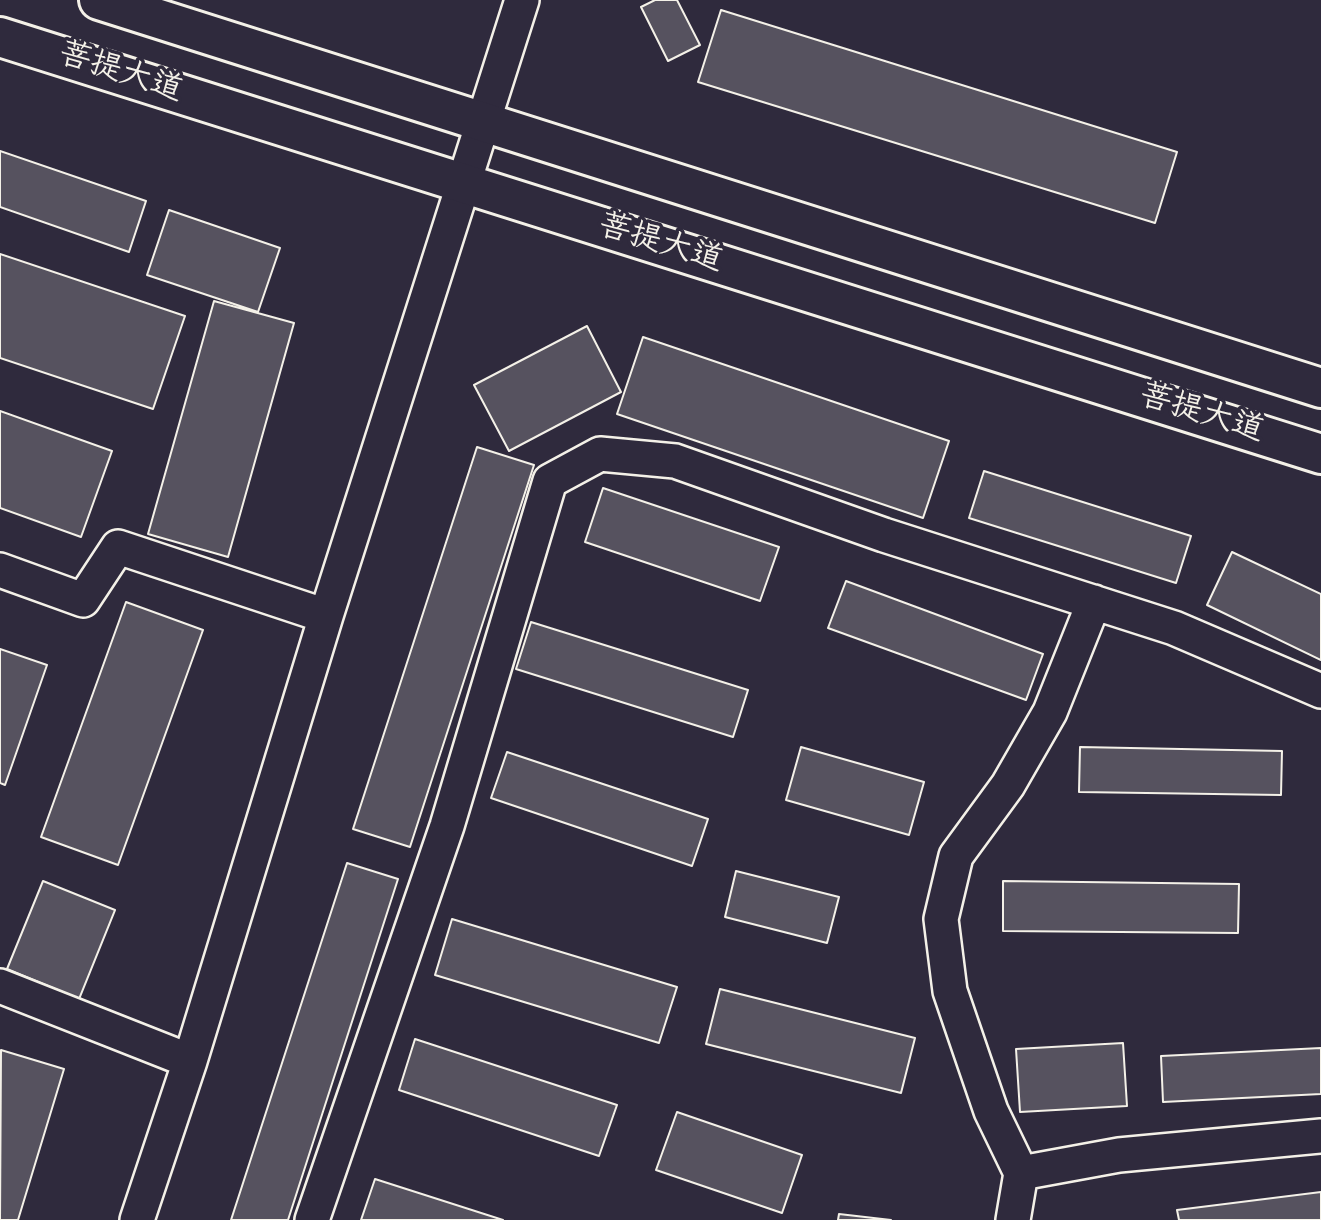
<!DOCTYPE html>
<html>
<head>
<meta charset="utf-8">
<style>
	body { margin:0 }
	canvas { display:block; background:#2f2a3d }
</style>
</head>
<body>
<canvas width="1321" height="1220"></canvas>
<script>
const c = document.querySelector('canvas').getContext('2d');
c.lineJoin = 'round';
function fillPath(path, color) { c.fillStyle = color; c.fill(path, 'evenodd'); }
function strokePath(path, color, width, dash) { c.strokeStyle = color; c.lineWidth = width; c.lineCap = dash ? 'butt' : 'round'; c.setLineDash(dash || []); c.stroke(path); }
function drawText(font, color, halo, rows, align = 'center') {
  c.font = font + ' "Indie Flower","LXGW WenKai TC",sans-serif'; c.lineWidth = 7; c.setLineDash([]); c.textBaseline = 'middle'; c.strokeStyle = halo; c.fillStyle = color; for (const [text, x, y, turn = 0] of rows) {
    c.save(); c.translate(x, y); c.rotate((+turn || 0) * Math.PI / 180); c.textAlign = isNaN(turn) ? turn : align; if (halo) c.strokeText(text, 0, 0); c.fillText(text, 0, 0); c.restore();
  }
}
const building = new Path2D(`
	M655 0H677L700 45 668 61 641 7Z
	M721 10 1177 152 1155 223 698 82Z
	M0 151 146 201 129 252 0 207Z
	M169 210 280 248 258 312 147 275Z
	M0 254 185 316 153 409 0 358Z
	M214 301 294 323 228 557 148 534Z
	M587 326 621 392 509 451 474 385Z
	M643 337 949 441 923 518 617 414Z
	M0 411 112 451 81 537 0 508Z
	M477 447 534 465 410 847 353 829Z
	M984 471 1191 536 1176 583 969 518Z
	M603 488 779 547 760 601 585 542Z
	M1232 552 1321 594V660L1207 605Z
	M846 581 1043 654 1026 700 828 628Z
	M126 602 203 630 118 865 41 837Z
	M531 622 748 690 733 737 516 669Z
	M0 649 47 665 5 785 0 783Z
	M801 747 924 782 909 835 786 800Z
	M1080 747 1282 751 1281 795 1079 792Z
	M507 752 708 819 692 866 491 798Z
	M347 863 398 879 288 1220H231Z
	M736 871 839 897 827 943 725 917Z
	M43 881 115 910 79 999 7 969Z
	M1003 881 1239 884 1238 933 1003 931Z
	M452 919 677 987 659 1043 435 975Z
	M720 989 915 1038 901 1093 706 1044Z
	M415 1039 617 1105 599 1156 399 1090Z
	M1123 1043 1127 1106 1020 1112 1016 1049Z
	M1321 1048V1094L1163 1102 1161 1056Z
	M1 1050 64 1069 18 1220H0Z
	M677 1112 802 1155 782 1213 656 1170Z
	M375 1179 503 1220H361Z
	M1321 1192V1220H1179L1177 1210Z
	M839 1214 891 1220H838Z`);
fillPath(building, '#56525f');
strokePath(building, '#f4f1e8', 2);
const minor = new Path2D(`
	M0 570 83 600 118 547 326 616
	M0 986 190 1061
	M1021 1173 991 1111 950 991 941 919 956 856 1008 785 1050 712 1094 602
	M137 1220 190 1061 326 616 522 0
	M312 1220 447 826 550 481 600 454 675 461 884 535 1174 628 1321 691
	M1013 1220 1021 1173 1119 1155 1321 1136`);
const major = new Path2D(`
	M99 0 1321 388
	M0 37 1321 454`);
strokePath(minor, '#f4f1e8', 38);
strokePath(major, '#f4f1e8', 44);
strokePath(minor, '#2f2a3d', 33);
strokePath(major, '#2f2a3d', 38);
drawText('32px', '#f4f1e8', '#2f2a3d', [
	["菩提大道",120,75,18],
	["菩提大道",660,246,17],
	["菩提大道",1201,416,17]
]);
</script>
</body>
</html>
